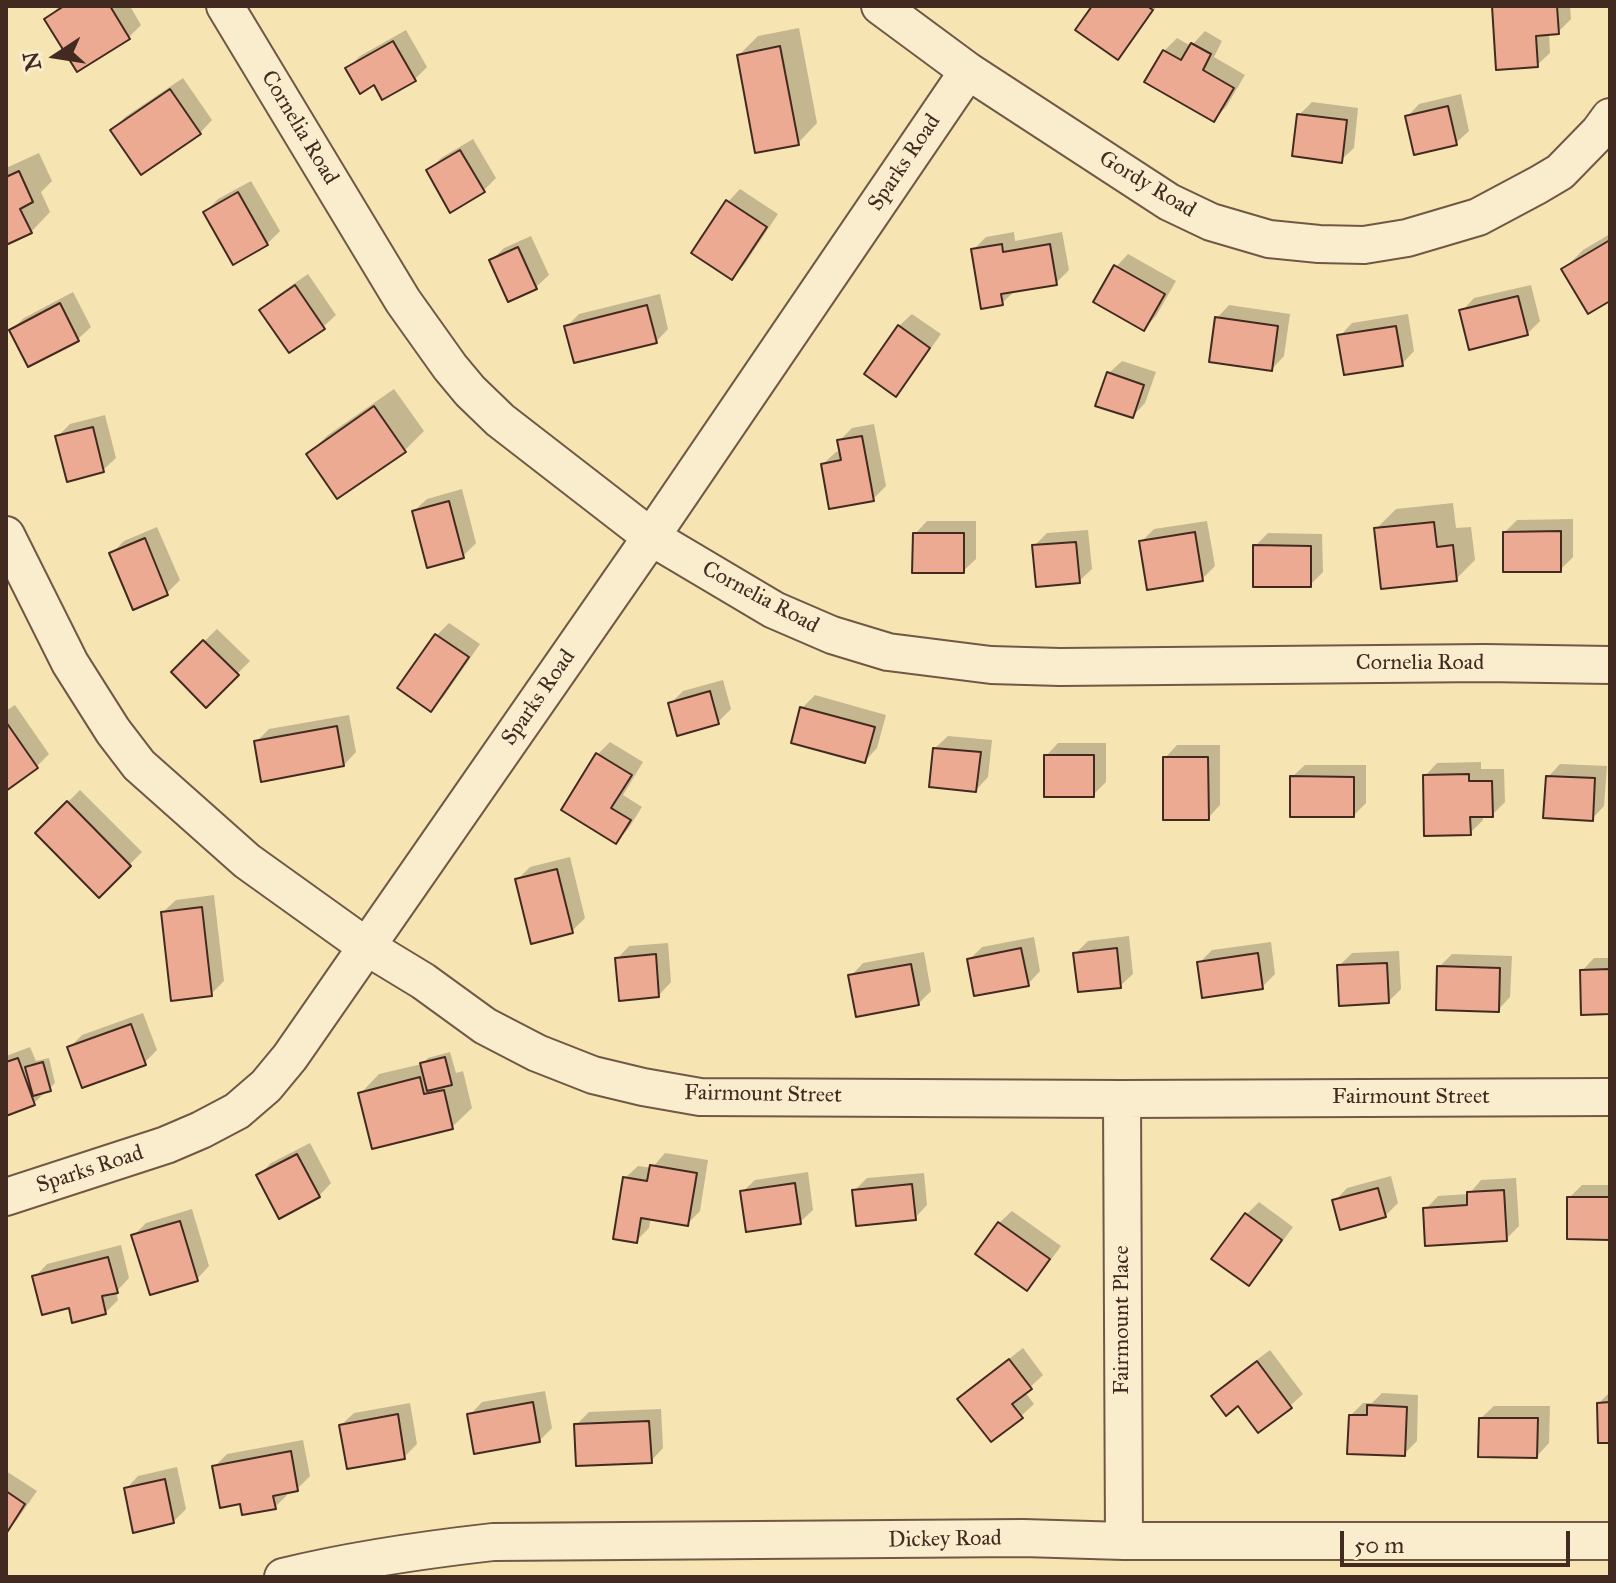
<!DOCTYPE html>
<html>
<head>
<meta charset="utf-8">
<style>
	body { margin:0 }
	#map { position:relative; width:1616px; height:1583px; overflow:hidden; background:#f6e4b3; font-family:"IM FELL Great Primer",serif }
	canvas { display:block }
	.frame { position:absolute; inset:0; border:8px solid #432a20; pointer-events:none }
	.north { position:absolute; left:16px; top:16px; width:80px; height:80px; -webkit-text-stroke:6px #f9edce; paint-order:stroke; rotate:258deg; font-size:22px; font-weight:700; line-height:32px; text-align:center; color:#432a20 }
	.north::after { content:''; display:block; margin:auto; width:28px; height:36px; background:#432a20; clip-path:polygon(50% 0,100% 100%,50% 72%,0 100%) }
	.scale { position:absolute; left:1340px; top:1531px; width:230px; height:36px; box-sizing:border-box; border:4px solid #432a20; border-top:0; padding-left:10px; font-size:24px; line-height:28px; white-space:nowrap; color:#432a20; -webkit-text-stroke:6px #f9edce; paint-order:stroke }
</style>
</head>
<body>
<div id="map">
<canvas width="1616" height="1583"></canvas>
<div class="frame"></div>
<div class="north">N</div>
<div class="scale">50 m</div>
</div>
<script>
const c = document.querySelector('canvas').getContext('2d');
c.lineJoin = 'round';
function fillPath(path, color) { c.fillStyle = color; c.fill(path, 'evenodd'); }
function strokePath(path, color, width, dash) { c.strokeStyle = color; c.lineWidth = width; c.lineCap = dash ? 'butt' : 'round'; c.setLineDash(dash || []); c.stroke(path); }
function drawText(font, color, halo, rows, align = 'center') {
  c.font = font + ' "IM FELL Great Primer",serif'; c.lineWidth = 7; c.setLineDash([]); c.textBaseline = 'middle'; c.strokeStyle = halo; c.fillStyle = color; for (const [text, x, y, turn = 0] of rows) {
    c.save(); c.translate(x, y); c.rotate((+turn || 0) * Math.PI / 180); c.textAlign = isNaN(turn) ? turn : align; if (halo) c.strokeText(text, 0, 0); c.fillText(text, 0, 0); c.restore();
  }
}
fillPath(new Path2D(`
	M60 6H130L141 25 129 37 46 19Z
	M1094 6H1157L1130 44 1117 57Z
	M1494 6H1570L1571 19 1558 32 1549 33 1550 53 1537 65Z
	M799 28 817 123 798 143 739 55 758 36Z
	M406 30 427 67 415 79 375 82 348 68 360 56Z
	M1205 31 1222 41 1214 57 1245 75 1226 107 1213 120 1164 51 1177 38 1191 46Z
	M183 78 212 120 200 133 113 130 125 117Z
	M1461 94 1469 131 1456 143 1407 117 1419 104Z
	M1312 102 1358 108 1354 148 1341 160 1299 115Z
	M473 139 496 178 483 191 428 171 441 158Z
	M39 153 52 181 41 192 50 212 31 232 6 243V168Z
	M251 181 280 231 267 244 205 212 218 199Z
	M740 189 778 214 744 265 731 278 728 202Z
	M1014 232 1015 241 1062 232 1069 270 1056 283 1016 290 1002 303 973 250 986 237Z
	M1610 234V299L1564 269 1583 250Z
	M531 236 549 275 536 287 491 261 504 248Z
	M1128 254 1176 281 1156 316 1144 329 1116 267Z
	M308 274 336 315 323 327 262 310 275 297Z
	M1531 285 1540 321 1527 334 1462 311 1474 298Z
	M73 292 91 327 78 339 11 330 24 318Z
	M660 294 668 329 656 342 567 326 579 314Z
	M1229 305 1290 314 1284 356 1272 369 1217 318Z
	M912 314 941 334 908 381 895 394 899 326Z
	M1408 314 1414 351 1402 364 1340 336 1352 323Z
	M1122 361 1156 372 1145 403 1133 416 1109 373Z
	M394 389 424 431 405 450 308 454 328 435Z
	M105 415 116 458 103 470 57 437 70 424Z
	M874 424 886 486 873 499 823 464 836 452 841 451 839 441 852 428Z
	M462 489 476 543 463 556 429 565 414 511 427 499Z
	M1453 503 1456 528 1471 527 1475 560 1456 579 1376 529 1396 509Z
	M1573 519V557L1560 570 1505 532 1517 520Z
	M927 521H976V559L963 571 915 534Z
	M1207 521 1215 566 1202 579 1141 542 1154 529Z
	M157 527 180 580 167 593 111 554 124 541Z
	M1088 530 1092 569 1079 581 1034 546 1047 533Z
	M1268 533 1322 534 1323 572 1310 585 1255 546Z
	M449 623 480 644 444 696 431 709 437 635Z
	M217 629 250 661 206 705 173 672Z
	M723 680 731 709 718 722 670 704 683 691Z
	M815 695 886 715 877 748 865 761 802 708Z
	M15 705 49 754 37 766 6 788V711Z
	M349 715 356 752 344 765 256 742 269 729Z
	M948 736 992 740 988 777 976 790 935 748Z
	M610 742 643 762 623 795 642 807 628 829 616 842 598 754Z
	M1058 743H1106V782L1093 795 1046 756Z
	M1177 745H1220V805L1208 818 1165 758Z
	M1481 762V769H1504L1505 802 1492 815H1483V820L1470 833 1425 776 1437 763Z
	M1560 764 1607 766 1604 806 1592 819 1548 777Z
	M1305 765H1366V803L1353 816 1292 777Z
	M80 790 142 852 99 895 37 833Z
	M570 857 585 918 572 931 517 880 530 867Z
	M214 895 224 981 211 994 163 912 176 900Z
	M1129 936 1133 974 1120 986 1076 953 1088 941Z
	M1034 937 1040 971 1028 984 969 960 982 947Z
	M1271 942 1275 974 1262 987 1200 962 1212 950Z
	M668 943 671 982 659 995 617 959 629 946Z
	M1399 951 1401 989 1389 1001 1339 966 1352 953Z
	M924 952 931 991 918 1004 851 976 863 963Z
	M1452 954 1512 956 1510 997 1498 1010 1439 967Z
	M1594 958H1610V1012L1582 971Z
	M143 1013 157 1050 144 1063 69 1048 82 1035Z
	M30 1047 36 1061 49 1058 55 1083 34 1103 6 1114V1056Z
	M450 1052 456 1073 463 1071 472 1108 452 1127 360 1094 379 1074 422 1064 428 1058Z
	M310 1143 331 1183 319 1196 258 1176 271 1163Z
	M665 1153 708 1160 700 1211 687 1224 651 1217 649 1228 636 1241 625 1178 638 1166 652 1168Z
	M808 1172 813 1210 800 1222 742 1192 755 1180Z
	M924 1173 927 1205 915 1218 854 1191 867 1178Z
	M1391 1176 1398 1203 1385 1216 1335 1201 1347 1188Z
	M1516 1178 1519 1226 1506 1239 1426 1209 1438 1196 1469 1194 1481 1180Z
	M1582 1185H1610V1237L1569 1198Z
	M1259 1202 1293 1227 1261 1271 1248 1284 1246 1215Z
	M192 1209 209 1266 197 1279 133 1236 146 1223Z
	M1012 1211 1061 1246 1039 1276 1026 1289 999 1223Z
	M121 1245 129 1278 116 1292 118 1300 105 1313 70 1306 35 1277 47 1264Z
	M1023 1348 1043 1375 1025 1392 1034 1404 1021 1416 960 1399 973 1387Z
	M1270 1350 1303 1394 1290 1406 1214 1396 1226 1383Z
	M545 1391 552 1428 539 1441 470 1415 482 1402Z
	M1610 1392V1441L1599 1403Z
	M1382 1393 1418 1395 1417 1441 1404 1454 1351 1415 1363 1403H1372Z
	M410 1403 417 1444 404 1457 341 1425 354 1413Z
	M1494 1406H1550L1549 1443 1537 1456 1481 1418Z
	M661 1409 663 1448 651 1461 576 1425 589 1412Z
	M303 1440 310 1476 297 1489 287 1491V1495L275 1507 242 1502 214 1467 227 1454Z
	M177 1467 186 1509 174 1521 126 1489 138 1476Z
	M6 1471 37 1491 16 1521 6 1532Z`), '#0003');
const building = new Path2D(`
	M64 6H110L130 39 77 72 44 19Z
	M1092 6H1147L1153 10 1118 60 1075 30Z
	M1492 6H1557L1559 34 1536 36 1538 67 1496 70Z
	M393 41 416 81 382 100 374 85 360 94 345 68Z
	M1191 43 1211 54 1203 70 1234 88 1214 122 1144 82 1163 50 1181 60Z
	M780 46 799 145 755 153 737 55Z
	M170 89 201 134 141 175 110 130Z
	M1448 106 1457 145 1414 155 1405 116Z
	M1297 114 1347 120 1342 163 1292 156Z
	M460 150 485 192 450 213 426 170Z
	M19 171 33 202 20 209 32 233 6 245V177Z
	M238 192 268 245 233 265 203 212Z
	M726 200 767 227 732 280 691 253Z
	M1610 240V301L1588 314 1561 269Z
	M1002 244 1003 252 1050 244 1057 285 1001 294 1003 305 981 309 971 249Z
	M518 247 537 289 508 302 489 260Z
	M1114 265 1165 294 1144 331 1093 302Z
	M295 285 325 329 289 353 259 310Z
	M1518 296 1528 335 1469 350 1459 310Z
	M60 303 79 341 28 367 9 330Z
	M647 305 657 343 574 363 564 326Z
	M1215 317 1278 326 1272 371 1209 362Z
	M898 325 930 348 896 397 864 374Z
	M1396 326 1403 366 1344 375 1337 335Z
	M1107 372 1144 385 1133 418 1095 406Z
	M374 406 406 452 337 499 306 454Z
	M93 427 104 472 67 482 55 436Z
	M862 436 874 501 829 509 821 464 841 460 837 440Z
	M449 501 464 558 427 568 412 511Z
	M1434 522 1437 547 1453 545 1457 581 1381 589 1374 528Z
	M1561 531V572H1503V532Z
	M1195 532 1203 581 1147 590 1139 541Z
	M913 533H964V573H912Z
	M145 538 168 595 133 610 109 553Z
	M1076 542 1080 583 1036 587 1032 545Z
	M1253 545 1311 546V587H1253Z
	M435 634 469 657 431 712 397 688Z
	M203 640 239 675 206 708 171 672Z
	M710 691 719 724 677 736 668 703Z
	M800 707 875 727 865 763 791 743Z
	M6 722 38 768 6 791Z
	M337 726 344 766 261 782 254 741Z
	M933 748 981 752 976 792 929 787Z
	M596 753 632 775 611 808 631 820 616 844 561 810Z
	M1044 755H1094V797H1044Z
	M1163 757H1208L1209 820H1163Z
	M1469 774V781H1492L1493 817H1470L1471 835 1424 836 1423 775Z
	M1290 776 1354 777V817H1290Z
	M1546 776 1595 778 1593 821 1543 818Z
	M67 801 131 866 99 898 35 833Z
	M557 869 573 933 531 944 515 879Z
	M202 907 212 996 171 1001 161 912Z
	M1021 948 1029 986 974 996 967 959Z
	M1117 948 1121 988 1078 992 1073 953Z
	M1258 953 1263 989 1202 998 1197 962Z
	M656 954 659 997 619 1001 615 958Z
	M1387 963 1389 1003 1339 1006 1337 965Z
	M911 964 919 1005 856 1017 848 975Z
	M1437 966 1500 968 1499 1012 1436 1010Z
	M1610 969V1014L1581 1015 1580 970Z
	M131 1024 146 1065 82 1088 67 1047Z
	M445 1057 452 1085 427 1091 420 1063Z
	M18 1058 35 1105 6 1116V1062Z
	M43 1062 51 1091 33 1096 25 1067Z
	M420 1077 424 1094 444 1090 453 1129 372 1149 358 1093Z
	M297 1154 320 1197 279 1219 256 1175Z
	M650 1165 697 1173 688 1226 641 1218 637 1243 613 1239 623 1177 647 1181Z
	M795 1183 801 1224 746 1232 740 1191Z
	M912 1184 916 1220 856 1226 852 1190Z
	M1378 1188 1386 1217 1340 1230 1332 1200Z
	M1504 1190 1507 1241 1425 1246 1423 1208 1467 1205V1192Z
	M1567 1197H1610V1240L1567 1239Z
	M1245 1213 1282 1240 1249 1286 1211 1259Z
	M180 1221 198 1281 150 1295 131 1235Z
	M998 1222 1050 1259 1027 1291 975 1254Z
	M108 1257 118 1293 102 1296 106 1314 72 1323 69 1308 42 1315 32 1276Z
	M1009 1359 1032 1389 1012 1404 1023 1418 991 1442 957 1399Z
	M1257 1361 1292 1408 1258 1433 1238 1406 1226 1416 1211 1396Z
	M533 1402 540 1442 474 1454 467 1414Z
	M1610 1402V1443H1598L1597 1403Z
	M1367 1405 1407 1407 1405 1456 1347 1454 1349 1415H1367Z
	M398 1414 405 1459 347 1469 339 1425Z
	M1479 1418H1538L1537 1458 1478 1457Z
	M649 1421 652 1463 576 1466 574 1424Z
	M291 1451 298 1491 273 1496 276 1509 242 1515 240 1504 220 1508 212 1466Z
	M165 1479 174 1523 133 1533 124 1488Z
	M6 1491 25 1504 6 1534Z`);
fillPath(building, '#ecaa92');
strokePath(building, '#432a20', 2);
const street = new Path2D(`
	M225 6 403 301 450 367 470 391 500 420 651 537 774 610 832 635 888 652 991 665 1060 667 1485 663 1610 665
	M880 6 968 71 1169 202 1211 222 1269 239 1319 244 1364 245 1407 238 1478 217 1538 185 1560 172 1599 132 1610 117
	M6 535 70 663 113 731 139 765 247 861 367 947 423 981 485 1026 537 1053 593 1075 643 1087 700 1097 1122 1099 1610 1097
	M1122 1099 1124 1541
	M6 1197 166 1145 201 1130 237 1111 266 1086 290 1057 651 537 968 71
	M283 1577C352 1560 422 1550 493 1542L1023 1538 1124 1541H1610`);
strokePath(street, '#705845', 40);
strokePath(street, '#f9edce', 36);
drawText('22px', '#432a20', '#f9edce', [
	["Cornelia Road",299,128,59],
	["Sparks Road",905,163,-56],
	["Gordy Road",1147,185,31],
	["Cornelia Road",760,598,28],
	["Cornelia Road",1420,664],
	["Sparks Road",539,698,-55],
	["Fairmount Street",763,1095,1],
	["Fairmount Street",1411,1098],
	["Sparks Road",90,1170,-18],
	["Fairmount Place",1123,1320,-90],
	["Dickey Road",945,1540,-1]
]);
</script>
</body>
</html>
